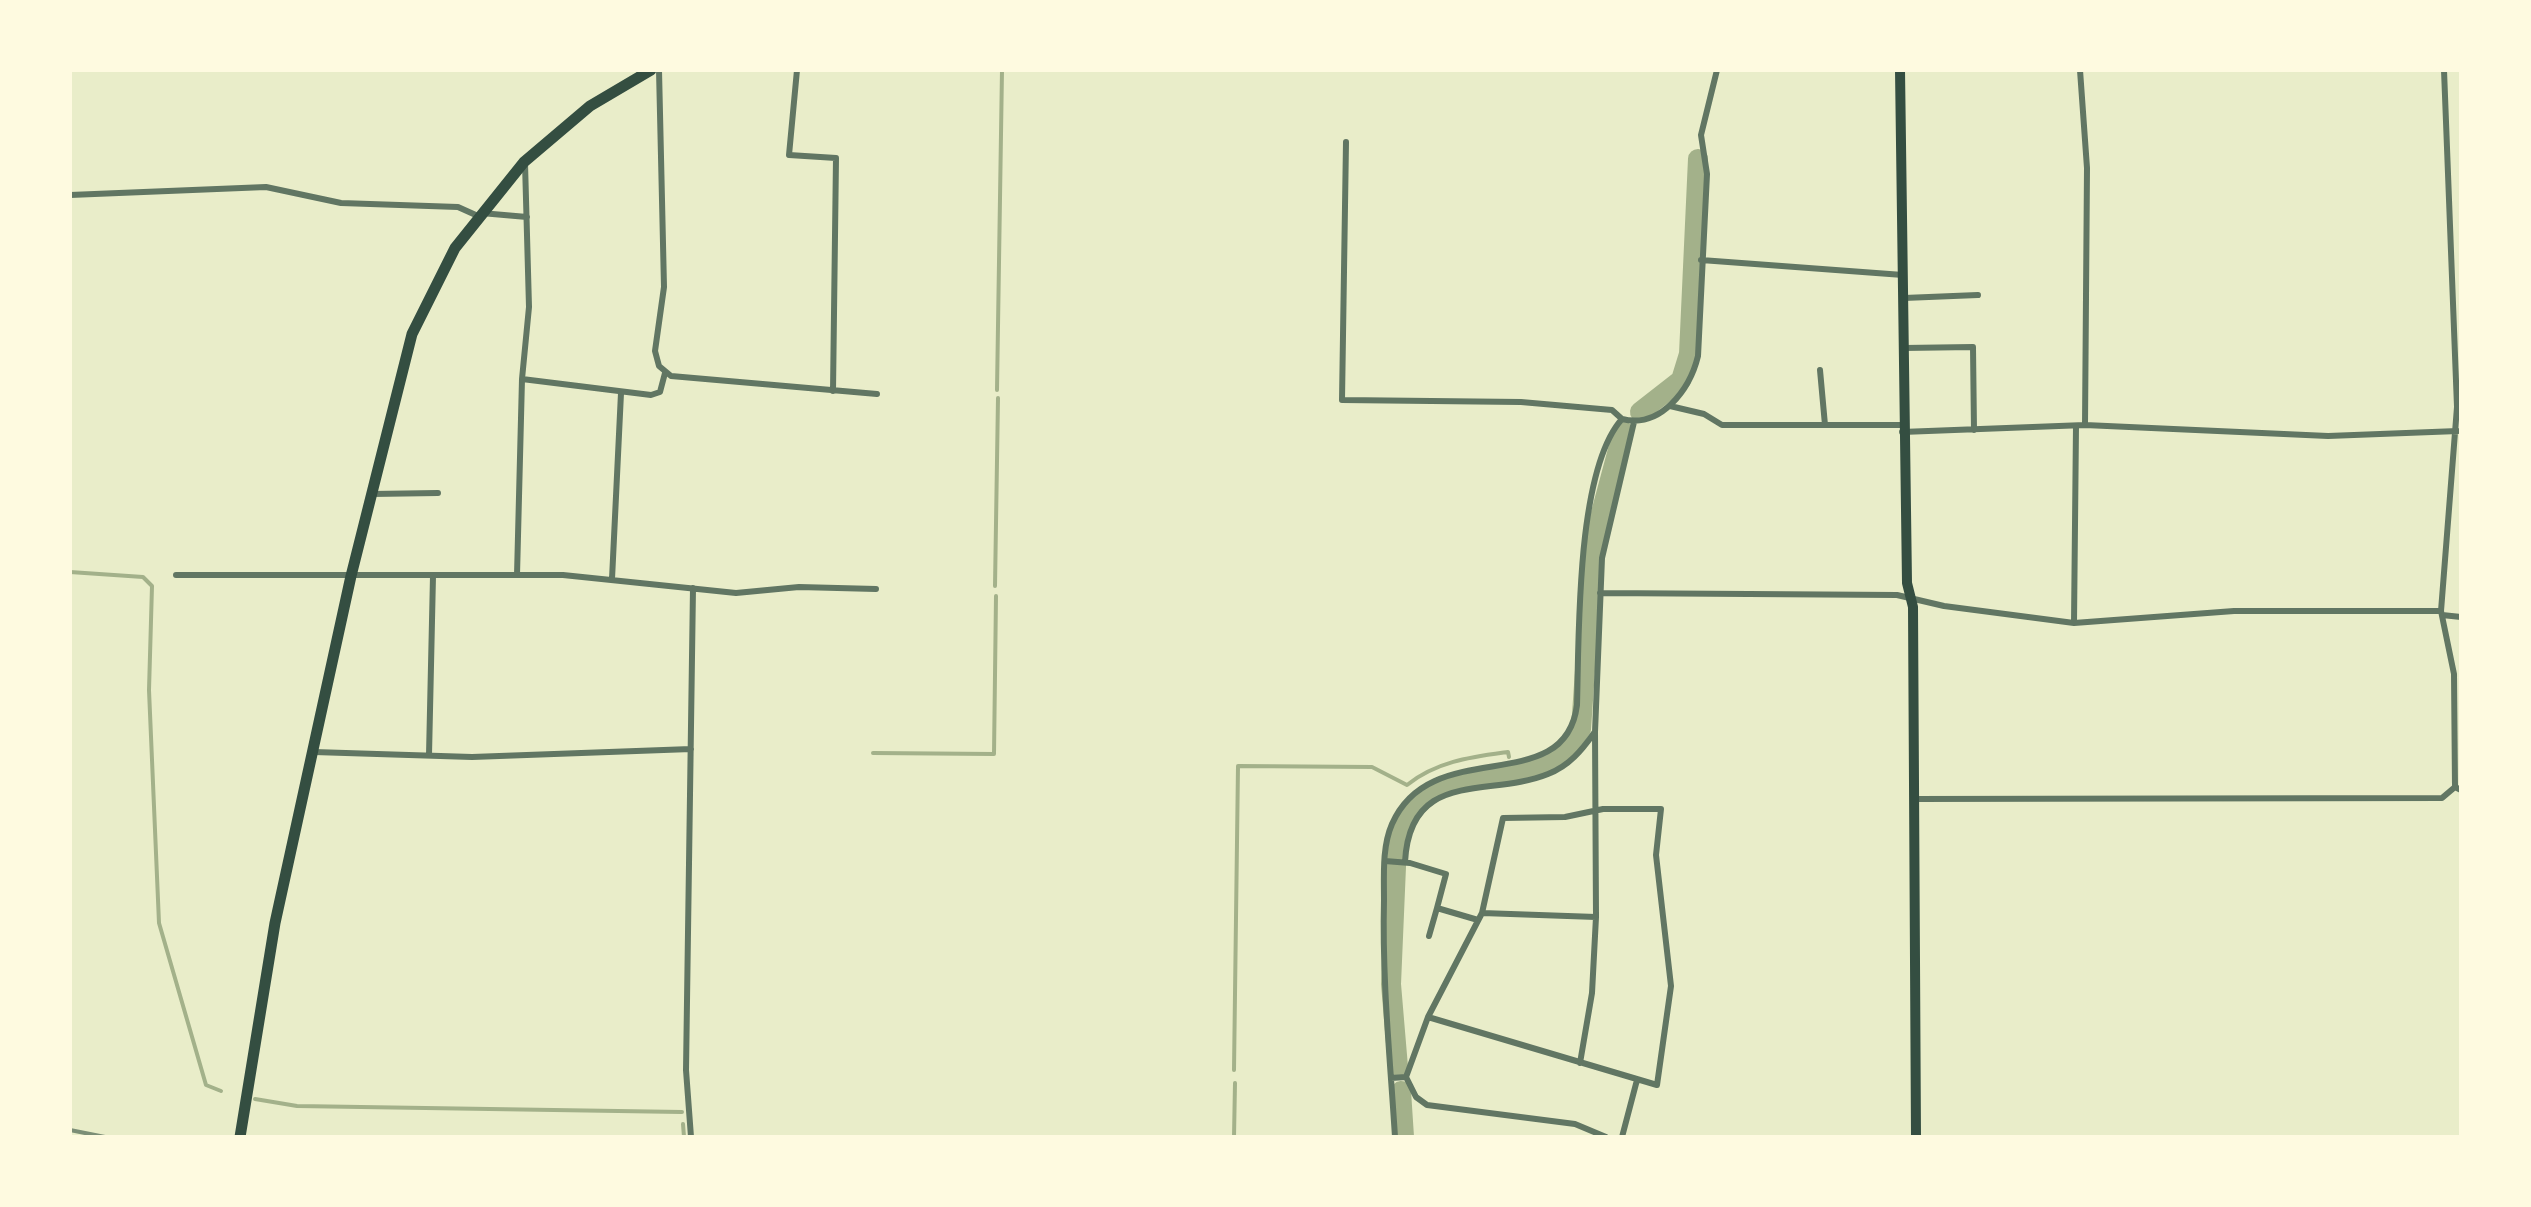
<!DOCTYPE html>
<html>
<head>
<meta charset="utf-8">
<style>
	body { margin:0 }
	#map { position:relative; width:2531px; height:1207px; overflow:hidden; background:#e9edc9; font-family:"DejaVu Sans",sans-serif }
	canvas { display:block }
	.frame { position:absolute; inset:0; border:72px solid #fefae0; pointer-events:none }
</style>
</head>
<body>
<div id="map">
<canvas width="2531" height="1207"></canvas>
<div class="frame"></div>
</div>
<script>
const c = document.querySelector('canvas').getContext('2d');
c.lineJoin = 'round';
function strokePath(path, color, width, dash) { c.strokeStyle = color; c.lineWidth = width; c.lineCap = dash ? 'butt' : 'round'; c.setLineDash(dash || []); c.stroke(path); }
strokePath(new Path2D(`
	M997 390 1002 70
	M70 572 143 577 152 586 149 690 159 923 206 1085 221 1091
	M995 586 998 398
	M873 753 994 754 996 596
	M1509 769 1510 772
	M1234 1070 1238 766 1372 767 1407 785C1437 761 1472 757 1508 752L1509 757
	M255 1099 297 1106 682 1112
	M683 1124 684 1137
	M1234 1137 1235 1083`), '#a3b18a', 4);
strokePath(new Path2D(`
	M1640 412 1681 380 1689 354 1698 159
	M1398 1067 1391 984 1397 843C1429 740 1535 808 1581 729L1594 539 1623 431
	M1401 1091 1404 1137`), '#a3b18a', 20);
strokePath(new Path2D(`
	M659 70 664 287 655 351 659 366 671 376 877 394
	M797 70 789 155 836 158 833 391
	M2444 70 2457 407 2441 611 2454 674 2455 787 2461 790
	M1346 142 1342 400 1521 402 1612 410 1622 419
	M70 195 266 187 341 203 458 207 478 216
	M481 213 527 217
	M1701 260 1903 275
	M1904 298 1978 295
	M1904 348 1973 347 1974 430
	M1820 370 1825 425
	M522 379 529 307 525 163
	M1670 406 1704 414 1722 425H1902
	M2085 425 2328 436 2458 431
	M1902 432 2085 425 2087 168 2080 70
	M372 494 438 493
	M176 575H563L736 593 799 587 876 589
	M517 575 522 379 651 395 660 392 665 373
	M612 579 621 393
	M1600 593 1897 595 1944 606 2074 623 2234 611H2441
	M2442 615 2461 617
	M2074 623 2076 426
	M314 752 472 757 691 749
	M429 755 433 576
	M1915 799 2442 798 2455 787
	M1603 809H1661L1656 855 1671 986 1657 1085 1428 1017 1482 913 1503 818 1565 817Z
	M1385 861 1410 863 1446 874 1437 908 1478 920
	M1405 862C1410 768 1489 798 1548 774 1569 766 1582 750 1594 733
	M1482 913 1596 917 1592 993 1580 1063
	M1596 917 1595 732 1602 558 1634 422
	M1429 936 1437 908
	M1406 1077 1428 1017
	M1391 1078 1406 1077 1416 1097 1427 1105 1575 1124 1606 1137
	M691 1137 686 1070 693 588
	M1395 1137C1390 1057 1382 980 1384 900 1384 875 1382 847 1392 824 1432 733 1565 800 1577 705 1579 637 1576 470 1622 419 1661 429 1690 389 1698 356L1707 174 1701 135 1717 70
	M1622 1137 1637 1080`), '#617663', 6);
strokePath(new Path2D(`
	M1900 70 1907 583 1913 607 1916 1137`), '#344e41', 10);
strokePath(new Path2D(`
	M240 1137 275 923 351 576 412 334 455 248 524 162 590 106 651 70`), '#344e41', 11);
strokePath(new Path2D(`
	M70 1130 105 1137`), '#7c8e77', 4);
</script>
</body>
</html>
